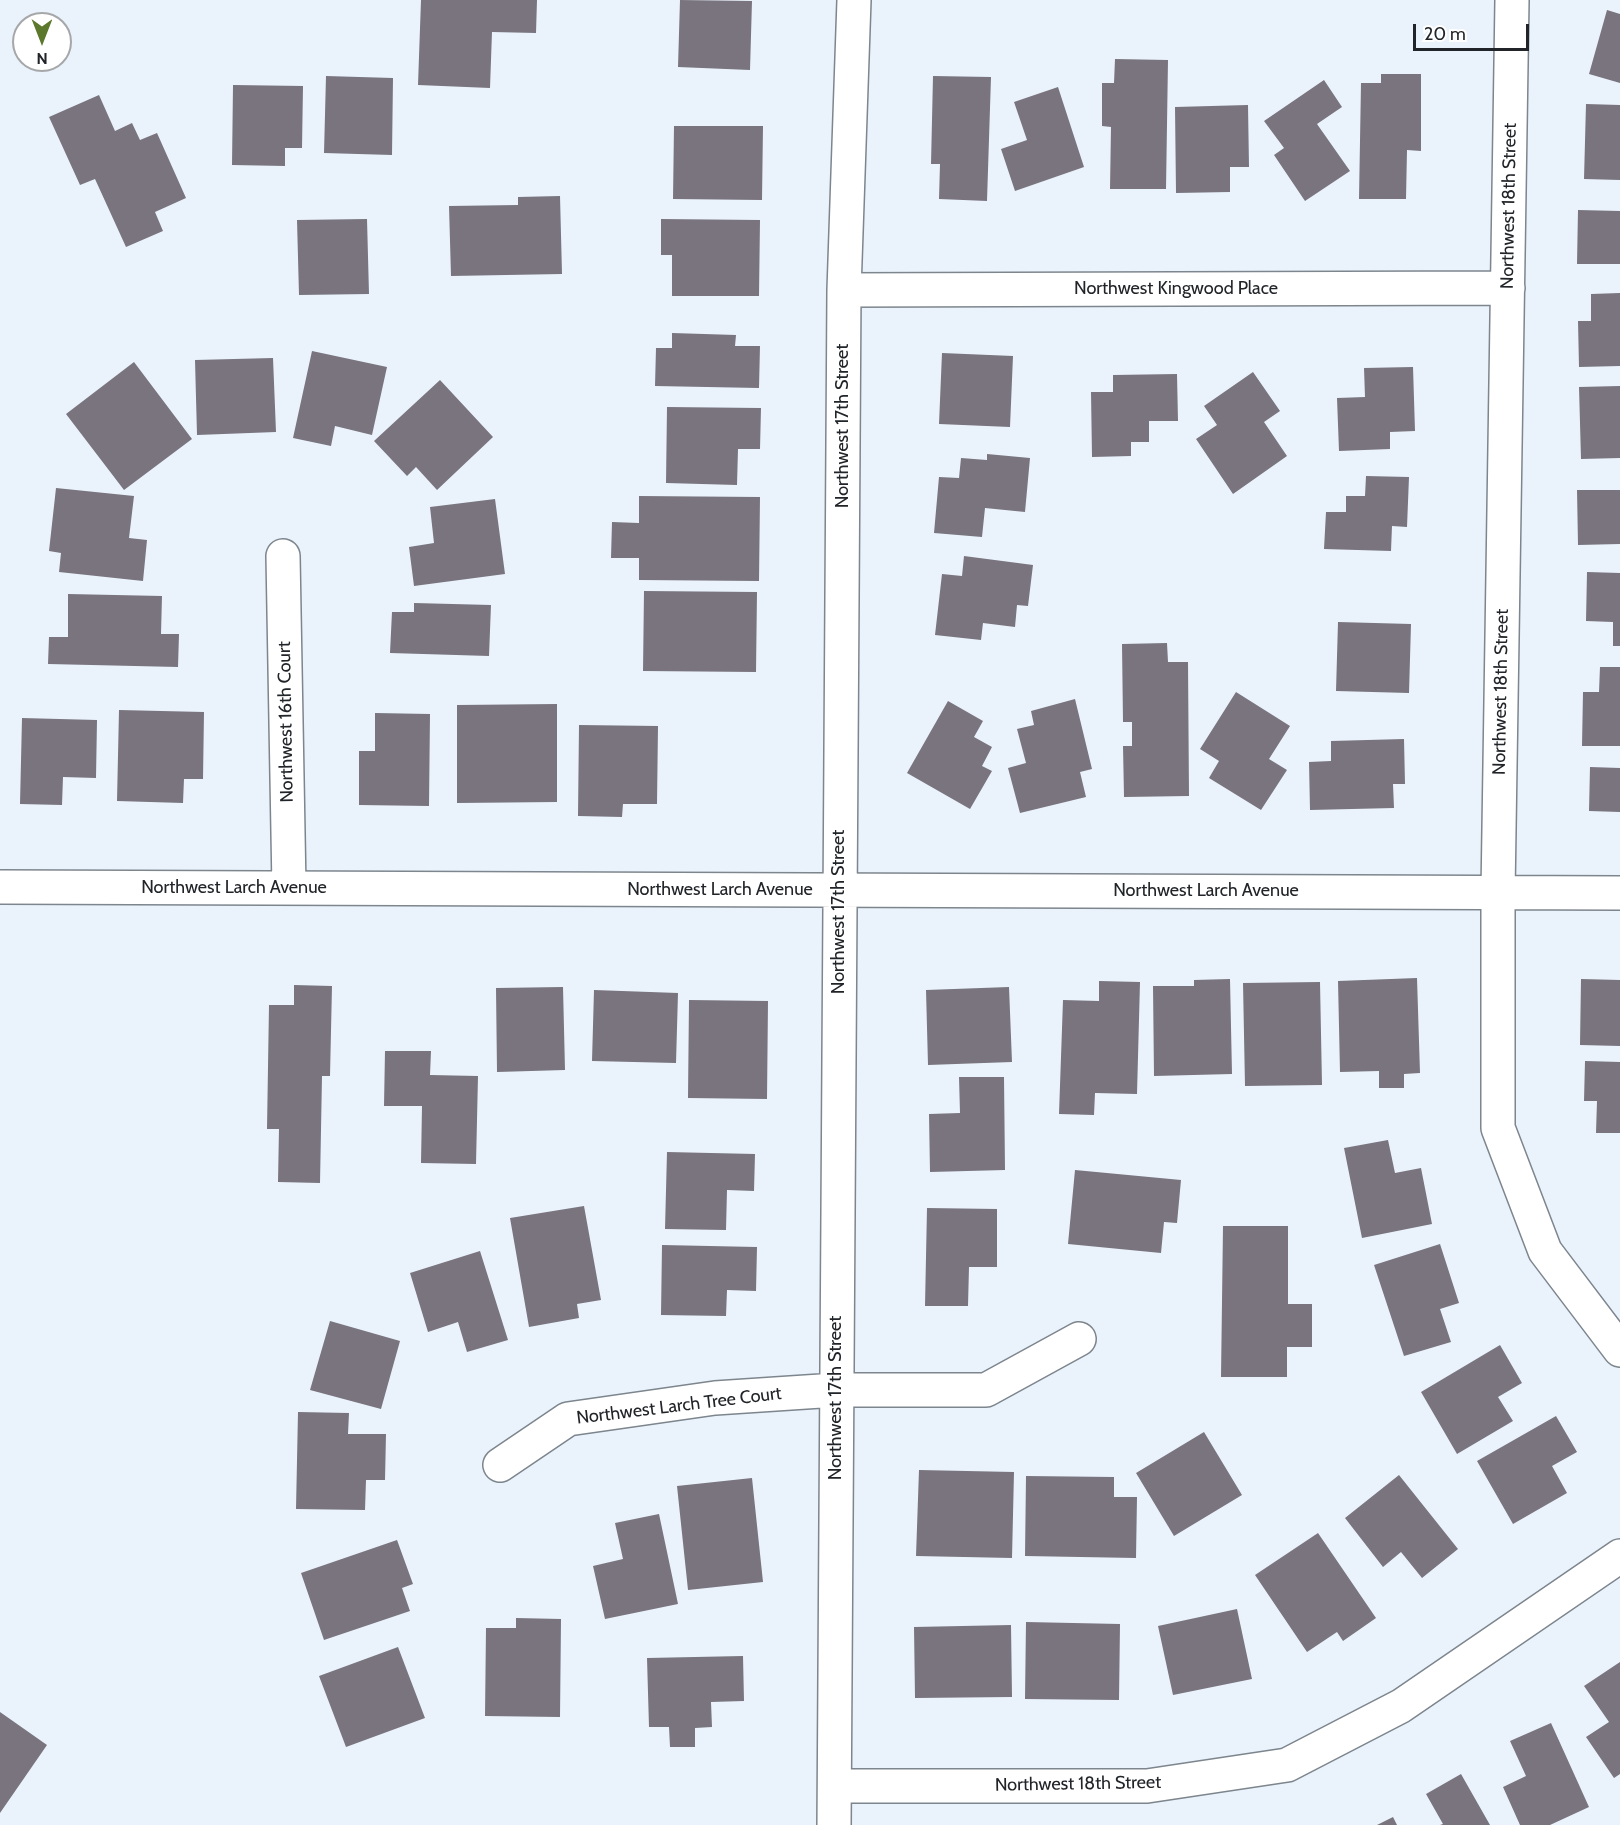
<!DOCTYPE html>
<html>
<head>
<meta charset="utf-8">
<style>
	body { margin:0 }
	#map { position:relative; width:1620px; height:1825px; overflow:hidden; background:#eaf3fc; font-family:Cabin,sans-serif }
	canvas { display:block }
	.north { position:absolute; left:12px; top:12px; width:60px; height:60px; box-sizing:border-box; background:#fff; border:2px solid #a6a7a9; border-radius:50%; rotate:180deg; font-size:16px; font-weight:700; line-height:24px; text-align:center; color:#212428 }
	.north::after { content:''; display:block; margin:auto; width:21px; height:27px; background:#5b782d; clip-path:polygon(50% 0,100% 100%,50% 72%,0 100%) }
	.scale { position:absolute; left:1413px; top:24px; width:116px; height:27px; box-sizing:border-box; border:3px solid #212428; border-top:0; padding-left:8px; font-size:18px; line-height:21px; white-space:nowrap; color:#212428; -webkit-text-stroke:4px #fff; paint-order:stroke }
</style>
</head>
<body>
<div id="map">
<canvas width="1620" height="1825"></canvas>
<div class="north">N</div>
<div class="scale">20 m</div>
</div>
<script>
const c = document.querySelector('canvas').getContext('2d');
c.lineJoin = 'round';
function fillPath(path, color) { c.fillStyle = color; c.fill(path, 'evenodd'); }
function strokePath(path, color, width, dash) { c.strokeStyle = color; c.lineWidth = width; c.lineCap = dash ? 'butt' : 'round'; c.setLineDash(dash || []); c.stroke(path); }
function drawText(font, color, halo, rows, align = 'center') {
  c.font = font + ' Cabin,sans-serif'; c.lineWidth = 5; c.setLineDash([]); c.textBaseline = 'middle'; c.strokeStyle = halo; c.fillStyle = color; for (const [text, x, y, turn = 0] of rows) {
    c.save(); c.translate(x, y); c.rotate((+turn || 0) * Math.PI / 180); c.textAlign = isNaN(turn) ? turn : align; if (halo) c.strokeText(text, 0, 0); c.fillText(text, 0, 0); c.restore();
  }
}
fillPath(new Path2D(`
	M421 0H537L536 33 492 32 490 88 418 85Z
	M680 0 752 1 750 70 678 67Z
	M1607 10 1620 14V83L1589 74Z
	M1115 59 1168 60 1166 189H1110L1111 127 1102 126V83H1114Z
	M1381 74H1421V151L1407 150 1406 199H1359L1361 83H1381Z
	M326 76 393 78 392 155 324 153Z
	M933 76 991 77 987 201 939 199 940 164H931Z
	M1324 80 1342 107 1317 124 1350 171 1305 201 1274 155 1284 148 1264 121Z
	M233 85 303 86 302 148H285V166L232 165Z
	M1058 87 1084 167 1015 191 1001 149 1027 140 1014 102Z
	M99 95 115 131 132 123 140 140 157 133 186 198 155 212 163 231 126 247 95 179 80 185 49 117Z
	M1586 104 1620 105V180L1584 179Z
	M1248 105 1249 167H1230V192L1176 193 1175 107Z
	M674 126H763L762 200 673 199Z
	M560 196 562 274 451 276 449 206 518 205V197Z
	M1578 210 1620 211V264H1577Z
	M367 219 369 294 299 295 297 220Z
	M661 219 760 220 759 296H672V255H661Z
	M1620 293V366L1579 367 1578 321H1591V294Z
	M672 333 736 335 735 346H760L759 388 655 386 656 348H672Z
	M312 351 387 367 372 435 335 426 331 446 293 438Z
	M942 353 1013 356 1010 427 939 424Z
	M273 358 276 432 197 435 195 360Z
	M134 362 192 439 124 490 66 414Z
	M1413 367 1415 431 1390 432V449L1339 451 1337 398 1365 397 1364 368Z
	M1253 372 1280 411 1264 422 1287 456 1233 494 1196 439 1217 425 1204 406Z
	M1177 374 1178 421H1149V442H1131V456L1092 457 1091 392H1113V375Z
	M440 380 493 437 437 490 416 467 407 476 374 441Z
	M1620 386V458L1581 459 1579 387Z
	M667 407 761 408 760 449H738L737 485 666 483Z
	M987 454 1030 458 1025 512 985 508 982 537 934 533 939 477 959 478 961 458 987 460Z
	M1366 476 1409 477 1407 527 1392 526 1391 551 1324 549 1326 512H1346V496H1365Z
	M56 488 134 496 129 538 147 540 143 581 59 572 61 553 49 551Z
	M1577 490H1620V544L1578 545Z
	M639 496 760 497 759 581 639 580V558H611L612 522 639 523Z
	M495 499 505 574 414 586 409 547 434 543 430 507Z
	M964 556 1033 565 1028 606 1017 605 1015 627 983 623 981 640 935 635 942 574 962 576Z
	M1587 572 1620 573V646H1613V622L1586 621Z
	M644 591 757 592 756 672 643 671Z
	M68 594 162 596 161 634H179L178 667 48 664 49 637H68Z
	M414 603 491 605 489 656 390 653 392 612H414Z
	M1338 622 1411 624 1409 693 1336 691Z
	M1167 643 1168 662H1188L1189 796 1124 797 1123 746H1132V722H1123L1122 644Z
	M1600 667H1620V746H1582L1583 692H1599Z
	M1236 692 1290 726 1269 759 1287 770 1261 810 1209 778 1219 761 1200 749Z
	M1075 699 1092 769 1080 772 1086 797 1020 813 1008 768 1026 763 1017 729 1034 725 1031 711Z
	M948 701 983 721 974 737 992 747 982 766 992 771 970 809 907 773Z
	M557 704V802L457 803V705Z
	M119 710 204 712 203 779H184L183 803 117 801Z
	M375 713 430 714 429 806 359 805V751H375Z
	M22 718 97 720 96 778 63 777 62 805 20 804Z
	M579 725 658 726 657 804H623L622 817 578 816Z
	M1404 739 1405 784H1393L1394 808 1310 810 1309 762 1331 761V741Z
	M1590 767 1620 768V812L1589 811Z
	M1417 978 1420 1073 1404 1074V1088H1379V1071L1340 1072 1338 981Z
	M1230 979 1232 1074 1154 1076 1153 986H1194V980Z
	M1581 979 1620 980V1046L1580 1045Z
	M1099 981 1140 982 1137 1094 1095 1093 1094 1115 1059 1114 1063 1000 1099 1001Z
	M1320 982 1322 1085 1245 1086 1243 983Z
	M294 985 332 986 330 1076H322L320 1183 278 1182 279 1129H267L269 1005H294Z
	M563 987 565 1070 497 1072 496 988Z
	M1009 987 1012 1062 928 1065 926 990Z
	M594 990 678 993 676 1063 592 1061Z
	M689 1000 768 1001 767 1099 688 1098Z
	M385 1051H431L430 1075 478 1076 476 1164 421 1163 422 1106H384Z
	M1585 1061 1620 1062V1133H1596L1597 1101H1584Z
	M959 1077H1004L1005 1170 930 1172 929 1114 960 1113Z
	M1388 1140 1395 1173 1421 1168 1432 1224 1362 1238 1344 1148Z
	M667 1152 755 1154 754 1191 727 1190 726 1230 665 1229Z
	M1075 1170 1181 1180 1177 1223 1164 1222 1161 1253 1068 1244Z
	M584 1206 601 1300 577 1304 579 1318 529 1327 510 1218Z
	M927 1208 997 1209V1267H969L968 1306H925Z
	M1223 1226H1288V1304H1312V1347H1287V1377H1221Z
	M1440 1244 1459 1303 1440 1309 1451 1342 1404 1356 1374 1265Z
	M662 1245 757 1247 756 1291 727 1290 726 1316 661 1315Z
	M480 1251 508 1340 467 1352 458 1322 428 1332 410 1273Z
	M330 1321 400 1341 381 1409 310 1390Z
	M1500 1345 1522 1383 1498 1397 1513 1421 1457 1454 1421 1392Z
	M298 1412 349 1413 348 1434H386L385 1480H366L365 1510 296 1509Z
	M1556 1416 1577 1452 1552 1466 1567 1493 1513 1524 1477 1461Z
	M1204 1432 1242 1495 1174 1536 1136 1473Z
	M919 1470 1014 1472 1012 1558 916 1556Z
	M1399 1475 1458 1549 1422 1578 1401 1552 1383 1567 1345 1518Z
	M1026 1476 1114 1477V1497H1137L1136 1558 1025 1556Z
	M752 1478 763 1582 688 1590 677 1486Z
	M659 1514 678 1604 605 1619 593 1566 623 1559 615 1523Z
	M1318 1533 1376 1618 1343 1641 1337 1632 1307 1652 1255 1575Z
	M397 1540 413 1584 402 1588 410 1611 324 1640 301 1573Z
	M1237 1609 1252 1679 1173 1695 1158 1626Z
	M516 1618 561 1619 560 1717 485 1716 486 1628H516Z
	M1026 1622 1120 1624 1119 1700 1025 1699Z
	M1011 1625 1012 1697 915 1698 914 1627Z
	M398 1647 425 1718 346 1747 319 1676Z
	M743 1656 744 1701 711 1702 712 1727 695 1728V1747H670L669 1727H649L647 1658Z
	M1620 1662V1774L1614 1778 1586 1737 1609 1722 1584 1686Z
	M0 1712 47 1745 0 1813Z
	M1551 1723 1589 1807 1550 1825H1520L1503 1787 1526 1776 1510 1741Z
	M1461 1774 1490 1825H1440L1443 1824 1426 1794Z
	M1393 1817 1397 1825H1377Z`), '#79747e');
const street = new Path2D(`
	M1512 0 1498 892V1128L1545 1251 1620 1350
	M844 290 1508 288
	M283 556 289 888
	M0 887 1620 893
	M500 1465 568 1419 715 1398 836 1390H986L1079 1339
	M835 1786H1147L1287 1765 1401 1706 1620 1556
	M834 1825 844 290 854 0`);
strokePath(street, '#7d858d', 36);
strokePath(street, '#fff', 33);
drawText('18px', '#212428', '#fff', [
	["Northwest 18th Street",1509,206,-89],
	["Northwest Kingwood Place",1176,289],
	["Northwest 17th Street",843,426,-90],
	["Northwest 18th Street",1501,692,-89],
	["Northwest 16th Court",286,722,-91],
	["Northwest Larch Avenue",234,888],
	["Northwest Larch Avenue",720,890],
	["Northwest Larch Avenue",1206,891],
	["Northwest 17th Street",839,912,-90],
	["Northwest 17th Street",836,1398,-90],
	["Northwest Larch Tree Court",679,1406,-7],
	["Northwest 18th Street",1078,1784,-1]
]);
</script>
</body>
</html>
